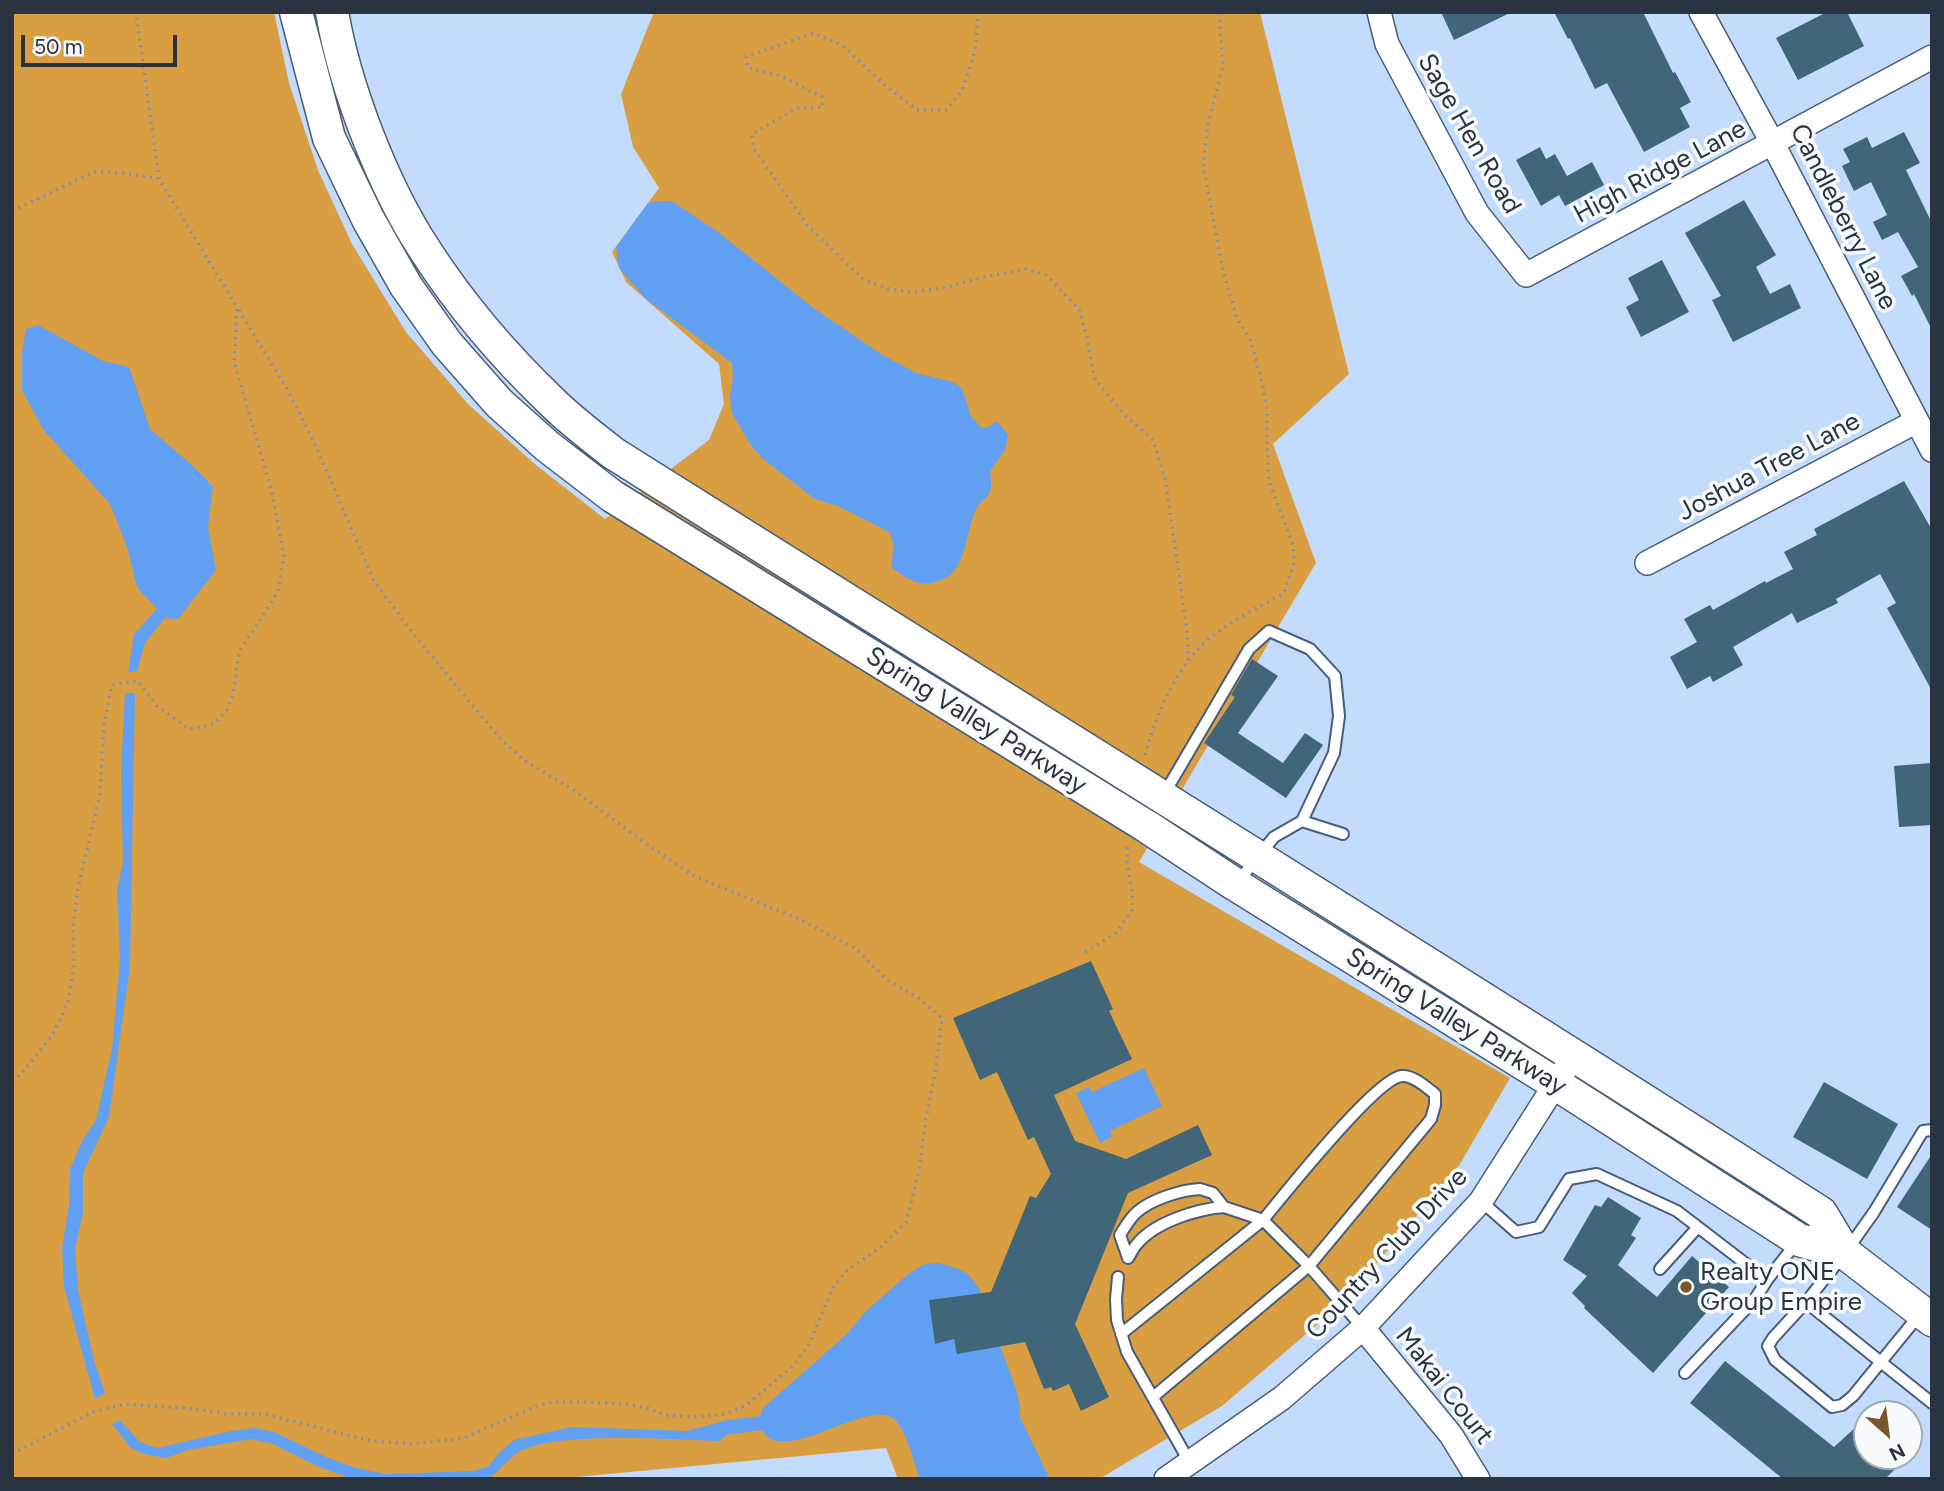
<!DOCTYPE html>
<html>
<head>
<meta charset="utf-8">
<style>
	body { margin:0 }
	#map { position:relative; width:1944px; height:1491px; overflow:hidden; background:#c3dcfd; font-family:Figtree,sans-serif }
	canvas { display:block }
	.frame { position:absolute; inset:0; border:14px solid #2a3441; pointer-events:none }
	.north { position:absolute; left:1853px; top:1400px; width:70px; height:70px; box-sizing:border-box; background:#f8fbfe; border:2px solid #a6abb2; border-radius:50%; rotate:152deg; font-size:19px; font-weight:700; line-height:28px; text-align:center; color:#2a3441 }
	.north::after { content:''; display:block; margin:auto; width:24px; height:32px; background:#75582c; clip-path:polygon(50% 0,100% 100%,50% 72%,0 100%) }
	.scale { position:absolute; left:21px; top:35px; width:156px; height:32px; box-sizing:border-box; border:4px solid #2a3441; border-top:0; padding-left:9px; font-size:21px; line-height:24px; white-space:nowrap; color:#2a3441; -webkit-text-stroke:5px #f8fbfe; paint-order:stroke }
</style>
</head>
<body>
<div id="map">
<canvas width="1944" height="1491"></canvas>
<div class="frame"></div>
<div class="north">N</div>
<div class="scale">50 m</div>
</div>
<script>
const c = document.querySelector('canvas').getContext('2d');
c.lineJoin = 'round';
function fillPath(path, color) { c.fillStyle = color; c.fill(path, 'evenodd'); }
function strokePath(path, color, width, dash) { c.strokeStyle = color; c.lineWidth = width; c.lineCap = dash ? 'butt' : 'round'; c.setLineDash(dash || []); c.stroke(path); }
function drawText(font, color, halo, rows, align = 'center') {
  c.font = font + ' Figtree,sans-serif'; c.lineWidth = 7; c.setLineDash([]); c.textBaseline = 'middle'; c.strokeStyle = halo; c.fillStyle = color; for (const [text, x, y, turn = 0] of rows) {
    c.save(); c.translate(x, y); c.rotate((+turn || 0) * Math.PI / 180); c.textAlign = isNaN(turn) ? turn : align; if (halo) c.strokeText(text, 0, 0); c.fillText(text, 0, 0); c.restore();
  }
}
fillPath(new Path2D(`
	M12 12H274L289 83 318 170 352 244 406 332 468 404 536 465 605 519 709 440 724 404 719 364 626 282 612 252 659 188 633 147 621 94 654 12H1260L1349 374 1273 444 1316 563 1139 862 1510 1078 1460 1164 1346 1300 1222 1406 1099 1479H898L886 1448 555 1479H12Z`), '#d99e41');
fillPath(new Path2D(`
	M662 201H672L718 232 815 309 881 354 916 373 953 382 963 390 970 414 981 428 988 427 997 421 1008 435 1005 450 990 471C995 504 982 492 974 514 964 540 967 573 936 582 918 588 905 577 891 567L894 544 889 532 838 506 815 499 763 459 750 444 732 413 730 396 733 377 732 363 646 299 619 268 616 247 648 203Z
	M38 325 103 361 129 367 150 429 193 466 213 487 208 527 216 570 178 619 165 618 145 643 137 671 128 672 134 634 157 609 137 587 127 547 110 504 43 429 22 390V352L26 329Z
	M125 693H135L130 967 109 1117 83 1173V1213L75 1248 78 1290 94 1361 105 1393 95 1399 64 1287 62 1247 69 1206 70 1169 82 1141 96 1120 112 1048 120 959 117 890 123 862 121 773Z
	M1144 1068 1162 1106 1110 1131 1112 1137 1100 1143 1076 1093 1089 1087 1092 1092Z
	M938 1263 956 1268 968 1274 979 1288 1016 1389 1020 1406V1417L1048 1475 1045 1479H920C914 1463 906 1429 894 1419 868 1397 783 1468 762 1430L726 1435 720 1441C674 1440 552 1430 517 1453 507 1460 499 1471 489 1479H352L317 1466 273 1444 251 1439 188 1450 166 1458 144 1454 131 1448 112 1424 120 1420 140 1442 157 1448 231 1431 255 1428 274 1432 326 1457 356 1468 386 1474 473 1471 489 1466 499 1453 514 1440 571 1427 687 1431 727 1420 760 1416 763 1408 847 1334 865 1312 906 1276 917 1268 926 1264Z`), '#61a0f2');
fillPath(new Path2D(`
	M1441 12H1512L1454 40Z
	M1554 12H1643L1673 73 1675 72 1691 102 1680 108 1690 127 1644 152 1607 83 1595 89 1570 38 1568 39Z
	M1827 12H1847L1864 46 1798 80 1776 38Z
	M1904 132 1920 163 1906 170 1932 223V330L1914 294 1912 296 1901 276 1918 267 1898 232 1882 240 1873 222 1887 215 1871 182 1854 191 1842 166 1850 162 1843 149 1867 137 1872 148Z
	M1540 147 1546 159 1555 154 1567 176 1592 162 1604 185 1565 206 1559 195 1541 206 1516 160Z
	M1744 200 1776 255 1756 267 1770 294 1790 284 1801 308 1733 342 1712 300 1721 296 1685 233Z
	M1662 260 1689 312 1641 337 1626 307 1639 300 1628 278Z
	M1904 481 1932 530V691L1887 608 1896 603 1880 574 1836 599 1838 603 1797 623 1792 613 1733 647 1743 665 1713 682 1710 676 1687 689 1670 657 1697 642 1684 619 1710 605 1713 610 1765 581 1766 583 1793 569 1784 552 1817 535 1814 529Z
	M1252 659 1278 676 1238 733 1283 763 1305 733 1323 745 1286 798 1204 743 1235 697 1231 695Z
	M1932 763V825L1899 827 1894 766Z
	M1091 961 1113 1009 1109 1011 1132 1059 1054 1095 1075 1141 1126 1159 1198 1125 1212 1155 1128 1193 1075 1324 1109 1397 1081 1411 1069 1384 1053 1391 1051 1387 1044 1389 1025 1342 957 1354 954 1339 935 1344 929 1300 991 1292 1030 1196 1036 1198 1051 1174 1034 1137 1028 1140 997 1072 980 1080 953 1018Z
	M1824 1082 1898 1124 1867 1179 1793 1137Z
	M1932 1154V1230L1897 1207Z
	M1608 1197 1641 1218 1631 1235 1636 1238 1618 1265 1657 1297 1692 1256 1729 1287 1653 1373 1584 1308 1585 1306 1572 1293 1587 1276 1563 1260 1595 1205 1601 1207Z
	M1725 1361 1834 1447 1867 1417V1456H1908L1885 1479H1783L1690 1403Z`), '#416579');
const lane = new Path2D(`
	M1163 796 1249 649 1269 631 1310 649 1335 676 1339 716 1334 753 1302 821
	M1237 883 1274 837 1302 821 1343 834
	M1200 1189 1213 1193 1224 1207C1197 1209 1155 1222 1137 1244 1133 1248 1131 1254 1128 1258L1120 1235C1125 1227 1130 1218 1137 1212 1152 1199 1181 1190 1200 1189Z
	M1481 1201 1516 1232 1539 1227 1569 1179 1597 1174 1677 1211 1767 1280
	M1660 1269 1698 1227
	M1118 1277 1116 1299 1117 1320 1127 1352 1190 1463
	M1806 1302 1932 1403
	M1920 1314 1853 1396 1842 1405 1832 1407 1775 1360 1768 1346 1773 1338 1806 1302 1845 1253 1874 1212 1923 1131 1932 1130
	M1121 1334 1263 1220 1309 1266 1363 1328
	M1685 1373 1755 1299 1767 1280 1797 1242
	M1153 1397 1309 1266 1431 1119 1435 1105V1094C1426 1087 1413 1075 1402 1076 1376 1078 1284 1195 1263 1220L1224 1207`);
const street = new Path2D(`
	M1379 12 1387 44 1477 213 1526 275 1932 57
	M1701 12 1773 144 1932 450
	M1647 563 1917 421
	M1363 1328 1451 1435 1478 1479
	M1166 1479 1282 1398 1363 1328 1481 1201 1574 1055`);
const secondary = new Path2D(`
	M296 12 329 138 368 219 406 286 447 344 499 403 547 446 612 496 1146 826 1236 885 1556 1084 1799 1240 1845 1253 1932 1320
	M332 12C345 88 383 186 425 250 461 306 504 356 552 402 571 421 593 437 613 453 1016 707 1421 956 1821 1213L1845 1253`);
strokePath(lane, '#475d79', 14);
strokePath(street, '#475d79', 26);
strokePath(secondary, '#475d79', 35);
strokePath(new Path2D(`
	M978 12 975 51 962 91 946 110H917L886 86 842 45 813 33 746 57 748 68 781 76 822 97 823 107 797 108 752 134 754 149 808 226 864 280 889 289 913 292 947 287 979 278 1026 269 1046 275 1079 309 1087 337 1095 380 1126 416 1153 440 1165 478 1187 632 1188 663
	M12 211 94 172 124 173 158 179
	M1145 755C1156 716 1171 679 1198 649 1218 627 1258 608 1284 593L1294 563 1293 545 1269 481 1267 448V411L1263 387 1251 341 1237 318 1223 271 1203 164 1208 123 1223 66 1219 12
	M1085 952 1116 933 1133 909 1132 892 1127 862V844
	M12 1081 22 1073 52 1036 68 1002 74 965 73 928 78 888 100 794 104 724 112 685 138 681 157 706 189 729 214 724 227 710 234 689 239 652 278 592 284 557 272 492 234 362 237 307 159 179 136 12
	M12 1454 93 1412 125 1404 196 1409 228 1414H264L371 1441 412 1444 464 1438 537 1406 553 1402H585L626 1404 647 1408 665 1415 696 1417 726 1414 748 1404 794 1365 809 1344 833 1288 846 1271 881 1247 906 1222 919 1171 926 1118 936 1069 942 1018 920 999 886 979 855 948 797 918 696 877 649 846 575 791 522 759 497 735 415 636 374 581 314 442 286 387 237 307`), '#7f91a9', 3.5, [2, 5]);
strokePath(lane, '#fff', 10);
strokePath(street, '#fff', 23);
strokePath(secondary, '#fff', 32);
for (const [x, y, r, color] of [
	[1686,1287,7,"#75582c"]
]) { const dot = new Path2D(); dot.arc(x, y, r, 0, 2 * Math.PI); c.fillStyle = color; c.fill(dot); strokePath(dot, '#f8fbfe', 2.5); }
drawText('26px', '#2a3441', '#f8fbfe', [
	["Sage Hen Road",1469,134,60],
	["High Ridge Lane",1660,172,-28],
	["Candleberry Lane",1843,217,63],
	["Joshua Tree Lane",1769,467,-28],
	["Spring Valley Parkway",976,721,32],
	["Spring Valley Parkway",1456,1022,32],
	["Country Club Drive",1387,1254,-47],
	["Makai Court",1444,1386,52]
]);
drawText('26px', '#2a3441', '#f8fbfe', [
	["Realty ONE",1700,1272],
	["Group Empire",1700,1302]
], 'left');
</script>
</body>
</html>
